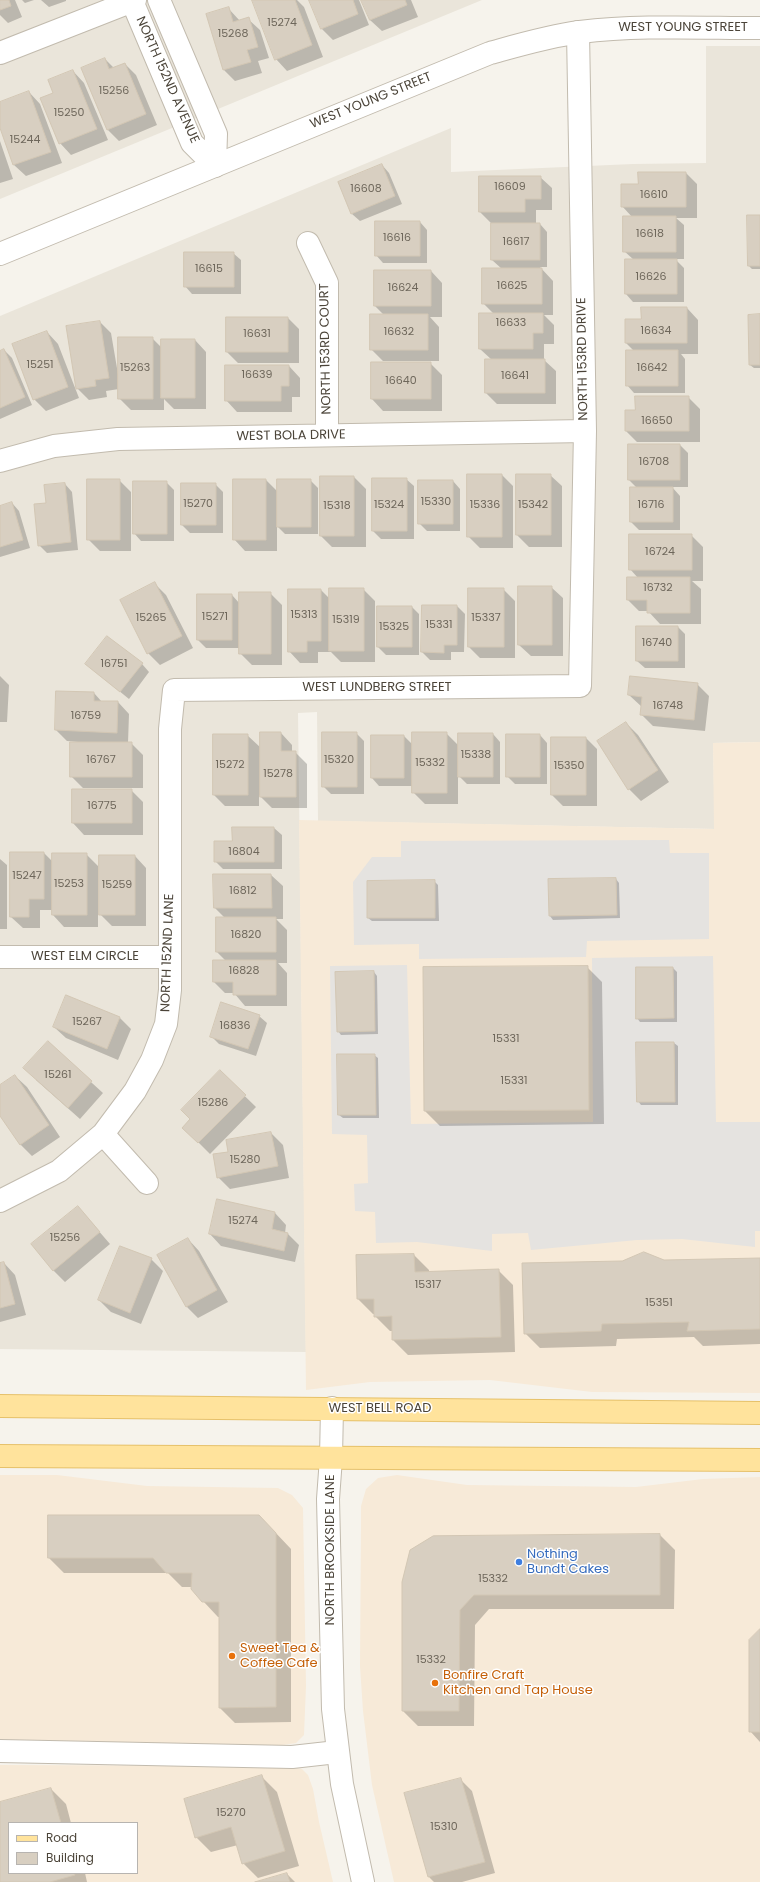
<!DOCTYPE html>
<html>
<head>
<meta charset="utf-8">
<style>
	body { margin:0 }
	#map { position:relative; width:760px; height:1882px; overflow:hidden; background:#f6f3ec; font-family:Poppins,sans-serif }
	canvas { display:block }
	.legend { position:absolute; left:8px; top:1822px; width:130px; height:52px; box-sizing:border-box; background:#fff; border:1px solid #b7b4b0; margin:0; padding:5px 7px; list-style:none; font-size:12px; color:#4b4439 }
	.legend li { display:flex; align-items:center; gap:8px; height:20px }
	.legend b { width:20px; border:1px solid #b7b4b0 }
</style>
</head>
<body>
<div id="map">
<canvas width="760" height="1882"></canvas>
<ul class="legend">
<li><b style="height:5px;background:#ffe39c"></b>Road</li>
<li><b style="height:11px;background:#d8cfc1"></b>Building</li>
</ul>
</div>
<script>
const c = document.querySelector('canvas').getContext('2d');
c.lineJoin = 'round';
function fillPath(path, color) { c.fillStyle = color; c.fill(path, 'evenodd'); }
function strokePath(path, color, width, dash) { c.strokeStyle = color; c.lineWidth = width; c.lineCap = dash ? 'butt' : 'round'; c.setLineDash(dash || []); c.stroke(path); }
function drawText(font, color, halo, rows, align = 'center') {
  c.font = font + ' Poppins,sans-serif'; c.lineWidth = 3; c.setLineDash([]); c.textBaseline = 'middle'; c.strokeStyle = halo; c.fillStyle = color; for (const [text, x, y, turn = 0] of rows) {
    c.save(); c.translate(x, y); c.rotate((+turn || 0) * Math.PI / 180); c.textAlign = isNaN(turn) ? turn : align; if (halo) c.strokeText(text, 0, 0); c.fillText(text, 0, 0); c.restore();
  }
}
fillPath(new Path2D(`
	M0 0H482L0 199Z
	M706 46H760V742L713 743 715 829 318 821 317 712 298 713 306 1352 0 1349V316L451 128V172L633 164 706 163Z`), '#eae5da');
fillPath(new Path2D(`
	M760 742V1393L592 1392 490 1380 370 1382 306 1390 299 820 714 829 713 743Z
	M0 1475H57L147 1486 278 1488 292 1495 303 1508 306 1686 304 1735 296 1743 276 1746 0 1744Z
	M397 1475 467 1485 636 1487 703 1479 760 1477V1882H394L372 1785 363 1711 360 1666 361 1528V1506L366 1489 378 1478Z
	M0 1765 278 1766 294 1767 302 1769 308 1775 313 1789 319 1822 333 1882H0ZM9 1823H137V1873H9Z`), '#f7ead8');
fillPath(new Path2D(`
	M669 840 670 853H709V939L587 941 586 957 419 959V944L354 945 353 882 372 857H401V841Z
	M713 956 716 1122H760V1231H755V1247L682 1239 637 1240 531 1250 528 1233 492 1234V1251L417 1242 376 1243 375 1212 355 1211 354 1184 368 1183 367 1135 332 1134 330 966 407 965 411 1124 593 1122 592 958Z`), '#e5e3e0');
fillPath(new Path2D(`
	M0 0H15L22 17 8 23 0 15Z
	M22 0H34L25 3Z
	M41 0H66V1L49 7Z
	M253 0H297L304 7 323 57 287 71 276 59Z
	M310 0H359L369 25 333 40 321 28Z
	M363 0H411L418 17 382 31 370 20Z
	M228 8 240 21 248 19 260 30 269 58 258 61 262 73 235 81 224 70Z
	M105 59 114 68 125 64 136 75 157 125 119 141 107 129Z
	M73 71 84 83 108 140 71 155 60 143 55 93Z
	M29 92 40 104 62 163 26 176 14 165 0 125V103Z
	M0 141 13 179 0 183Z
	M382 165 389 173 402 204 360 221 352 214Z
	M686 173 697 184V218H676L684 225V259H675L684 268V302H633L626 294V260H634L624 251 633 218 622 206 639 185Z
	M540 177 552 188V210H536V224H540L547 232V267H540L553 281V315H544L554 325V344H544V360L556 371V404H497L486 393 492 360 480 349 494 314 483 303 502 269 492 260V224L480 212Z
	M760 216V269H752L749 266Z
	M420 222 427 230V263H383L376 255Z
	M233 253 241 260V294H192L185 286Z
	M431 271 442 283V317H430L439 327V361H383L371 349 384 315 375 306Z
	M687 308 698 320V354H681L685 359V393H634L627 385 634 351 626 343 642 320Z
	M760 315V368H754L750 365Z
	M288 318 299 329V363H238L227 352Z
	M100 322 111 333 118 374 152 338 162 348 195 340 206 352V409H174L164 399V410H131L119 398V389L106 391 107 397 89 400 77 388Z
	M47 332 58 344 79 398 46 411 34 399Z
	M4 350 12 358 32 405 0 419V352Z
	M372 363H430L442 375V411H383L372 399Z
	M289 366 300 378V397H292V412H237L226 400Z
	M688 397 700 409V442H637L626 431 636 411Z
	M680 445 688 453V487H672L680 496V530H639L631 522 637 488 629 480Z
	M502 475 513 486V548H480L468 536Z
	M517 475H550L562 486V547H529L517 535Z
	M321 477H354L366 489V547H332L321 536Z
	M406 479 414 486V539H381L373 531Z
	M119 480 131 492V551H100L88 539Z
	M266 480 278 492 310 480 318 488V534H285L277 526V551H245L234 539Z
	M453 481 460 489V531H427L419 523Z
	M166 482 174 490V541H141L134 533Z
	M65 484 72 492 78 550 47 553 39 545 47 504Z
	M182 484H215L223 492V533H190L182 525Z
	M12 503 19 511 30 548 0 557V507Z
	M691 535 703 547V581H692L701 589V624H660L648 611H639L628 600 638 578 630 569Z
	M154 583 166 595 193 648 160 665 148 653Z
	M551 587 563 598V656H531L519 645Z
	M363 589 375 601V662H341L331 652H318V663H300L289 651 321 590 330 599Z
	M503 589 515 601V658H480L469 647Z
	M270 593 282 605V665H252L240 653V648H206L198 640V595H232L240 604Z
	M423 606H457L465 614 464 652H451V660H430L422 652Z
	M412 607 419 614V655H386L378 647Z
	M678 627 685 634V668H645L637 661Z
	M86 664H142L149 672 129 699Z
	M0 676 9 685 7 722H0Z
	M697 684 709 696 705 731 653 726 641 714 642 707 629 695Z
	M94 693 102 702H118L129 714 128 743H131L143 755V788H83L71 776 78 742 67 741 56 730Z
	M626 723 638 735 669 782 641 801 629 789Z
	M281 733 292 745V752H295L307 764V808H272L259 795V806H225L214 795 247 735 261 748Z
	M356 733 364 741V794H331L323 786Z
	M446 733 459 746 493 734 500 742V784H467L458 775V804H425L413 792V786H379L372 778V736H404L413 745Z
	M540 735 547 743V784H515L507 776Z
	M586 738 597 749V806H563L552 795Z
	M73 790H131L143 802V835H84L73 823Z
	M274 828 282 835V869H223L215 861 233 842Z
	M44 853 53 862 86 854 98 866V927H64L53 915V910H40V928H23L11 917Z
	M135 856 146 868V926H112L100 914Z
	M0 859 7 865V929H0Z
	M214 875H271L283 886V919H276L287 930V963H278L287 973V1006H245L234 993H225L214 982 226 961 217 952 225 918 215 908Z
	M616 879 619 883 620 918 553 920 550 916 549 880Z
	M434 881 438 885 439 921H372L368 918Z
	M587 967 602 982 604 1124 440 1126 425 1111Z
	M637 968H673L677 972V1022H640L637 1018Z
	M374 972 377 976 378 1034 341 1035 338 1031Z
	M259 1016 267 1023 256 1056 219 1044 211 1036Z
	M120 1018 131 1029 118 1060 66 1038 54 1027Z
	M48 1043 103 1093 80 1119 36 1080Z
	M674 1043 678 1046V1105H641L638 1101Z
	M374 1055 378 1058 379 1118H343L339 1115Z
	M220 1072 256 1107 210 1154 184 1128 192 1120Z
	M15 1076 27 1087 60 1137 32 1156 20 1144 0 1114V1086Z
	M271 1133 283 1145 289 1178 230 1189 218 1177 229 1152Z
	M218 1201 275 1213 286 1225 285 1233 288 1234 299 1245 295 1262 221 1246 210 1234Z
	M78 1207 110 1244 65 1282 53 1270Z
	M188 1239 199 1251 228 1302 198 1318 187 1307Z
	M414 1255 429 1270V1272L498 1270 513 1285 515 1352 408 1355 393 1340V1331H390L375 1316V1314H373L358 1299 357 1256Z
	M151 1259 163 1271 141 1324 111 1312 99 1300Z
	M760 1259V1344L703 1346 694 1337 617 1339 616 1346 540 1348 525 1333 664 1261Z
	M4 1263 15 1275 26 1315 0 1322V1264Z
	M274 1531 291 1549V1722L235 1723 220 1708V1617H218L203 1601 192 1587H182L168 1573H64L49 1558Z
	M660 1535 675 1550 674 1609H489L475 1625 474 1726H418L403 1711 411 1551Z
	M760 1631V1742L750 1731Z
	M262 1777 277 1792 299 1866 258 1878 243 1863 238 1845 211 1852 196 1837Z
	M460 1779 472 1791 495 1873 462 1882H434L429 1877Z
	M51 1789 66 1804 71 1823H9V1873H85L87 1882H0V1803Z
	M287 1874 295 1882H258Z`), '#0003');
const building = new Path2D(`
	M0 0H9L11 6 0 10Z
	M252 0H295L312 45 275 60Z
	M309 0H353L358 14 321 29Z
	M361 0H405L407 5 370 20Z
	M229 7 233 22 249 17 258 47 247 50 251 62 223 70 206 14Z
	M105 58 109 69 125 63 146 114 107 130 81 68Z
	M73 70 97 129 59 144 40 98 53 93 48 80Z
	M29 91 51 152 13 165 0 128V102Z
	M382 164 395 196 351 214 338 182Z
	M638 172H686V207H621V184H638Z
	M479 176H541V199H525V212H479Z
	M747 215H760V266H748Z
	M623 216H676V252H623Z
	M375 221H420V256H375Z
	M491 223H540V260H491Z
	M184 252H234V287H184Z
	M625 259H677V294H625Z
	M482 268H542V304H482Z
	M374 270H431V306H374Z
	M641 307H687V343H625V319H641Z
	M479 313H543V333H533V349H479Z
	M370 314H428V350H370Z
	M760 314V365H749L748 315Z
	M226 317H288V352H226Z
	M100 321 109 378 95 380 96 386 76 389 66 326Z
	M47 331 68 387 33 400 12 344Z
	M118 337H153V399H118Z
	M161 339H195V398H161Z
	M4 349 25 397 0 408V351Z
	M626 350H678V386H626Z
	M485 359H545V393H485Z
	M371 362H431V399H371Z
	M225 365H289V386H281V401H225Z
	M635 396H689V431H625V410H635Z
	M628 444H680V480H628Z
	M467 474H502V537H467Z
	M516 474H551V535H516Z
	M320 476H354V536H320Z
	M372 478H407V531H372Z
	M87 479H120V540H87Z
	M233 479H266V540H233Z
	M277 479H311V527H277Z
	M418 480H453V524H418Z
	M133 481H167V534H133Z
	M65 483 71 542 38 546 34 504 46 503 44 485Z
	M181 483H216V525H181Z
	M630 487H673V522H630Z
	M12 502 23 540 0 547V506Z
	M629 534H692V570H629Z
	M627 577H690V613H647V600H627Z
	M155 582 182 636 147 654 120 600Z
	M518 586H552V645H518Z
	M329 588H364V651H329Z
	M468 588H504V647H468Z
	M288 589H321V641H307V652H288Z
	M239 592H271V654H239Z
	M197 594H232V640H197Z
	M422 605H457V645H444V653L421 652Z
	M377 606H412V647H377Z
	M636 626H678V661H636Z
	M107 636 143 663 120 692 85 664Z
	M630 676 698 683 694 720 640 715 642 697 628 695Z
	M56 691 94 692V701H118L117 733 55 730Z
	M626 722 658 770 628 790 597 741Z
	M260 732H281V751H296V797H260Z
	M322 732H357V787H322Z
	M412 732H447V793H412Z
	M458 733H493V777H458Z
	M213 734H248V795H213Z
	M506 734H540V777H506Z
	M371 735H404V778H371Z
	M551 737H586V795H551Z
	M70 742H132V777H70Z
	M72 789H132V823H72Z
	M232 827H274V862H214V841H232Z
	M10 852H44V899H29V917H10Z
	M52 853H87V915H52Z
	M99 855H135V915H99Z
	M213 874H271L272 908H214Z
	M616 878 617 915 549 916 548 879Z
	M435 880V918H367V881Z
	M216 917H276V952H216Z
	M213 960H276V995H233V982H213Z
	M588 966 589 1110 424 1111 423 967Z
	M636 967H673L674 1018 636 1019Z
	M374 971 375 1031 337 1032 335 972Z
	M66 995 120 1017 107 1049 53 1027Z
	M221 1002 260 1015 248 1049 210 1037Z
	M48 1041 92 1081 68 1108 23 1068Z
	M636 1042H674L675 1102H637Z
	M337 1054H375L376 1115H338Z
	M220 1070 246 1095 198 1143 182 1128 190 1119 181 1110Z
	M15 1075 49 1125 20 1145 0 1116V1085Z
	M271 1132 278 1166 217 1178 213 1154 228 1152 226 1140Z
	M217 1199 275 1212 272 1229 288 1233 284 1251 209 1234Z
	M78 1206 100 1232 53 1271 31 1244Z
	M188 1238 217 1290 186 1307 157 1255Z
	M120 1246 152 1258 130 1313 98 1300Z
	M644 1252 664 1260 760 1258V1329L687 1331 689 1322 602 1324 601 1331 524 1334 522 1263 622 1261Z
	M414 1254 415 1272 499 1269 501 1337 392 1340V1316L374 1317V1299H357L356 1255Z
	M4 1262 15 1304 0 1308V1263Z
	M48 1515H259L276 1533V1707L219 1708V1602H202L191 1589 192 1573H166L153 1558H48Z
	M660 1534V1595H474L460 1610 459 1711H402V1582L410 1550 433 1536Z
	M760 1629V1732H749V1640Z
	M262 1775 285 1851 242 1864 231 1827 195 1838 184 1799Z
	M461 1778 485 1862 428 1877 404 1793Z
	M51 1788 61 1823H9V1873H74L75 1875 50 1882H0V1802Z
	M287 1873 290 1882H255Z`);
fillPath(building, '#d8cfc1');
strokePath(building, '#d3c7b4', 1);
const minor = new Path2D(`
	M159 0 216 134 215 166
	M132 1 192 143 215 166
	M0 53 135 0
	M308 243 327 283V435
	M0 461 54 446 118 439 585 431
	M0 957H170
	M103 1134 147 1183
	M0 1201 59 1171 103 1134 135 1091 152 1060 166 1024 170 990V729L174 690 580 686 585 431 578 32
	M0 1751 292 1757 337 1752`);
const tertiary = new Path2D(`
	M0 254 490 53C519 45 549 36 580 32 639 25 700 28 760 28
	M332 1408 331 1458 328 1499 333 1709 342 1784 363 1882`);
const primary = new Path2D(`
	M0 1406 760 1413
	M0 1456 760 1460`);
strokePath(minor, '#c2bbae', 24);
strokePath(tertiary, '#c2bbae', 24);
strokePath(primary, '#e6c16a', 24);
strokePath(minor, '#fff', 22);
strokePath(tertiary, '#fff', 22);
strokePath(primary, '#ffe39c', 22);
for (const [x, y, r, color] of [
	[519,1562,4,"#3f7fe0"],
	[232,1656,4,"#e8710a"],
	[435,1683,4,"#e8710a"]
]) { const dot = new Path2D(); dot.arc(x, y, r, 0, 2 * Math.PI); c.fillStyle = color; c.fill(dot); strokePath(dot, '#fff', 1.5); }
drawText('11px', '#6e675b', null, [
	["15274",282,23],
	["15268",233,34],
	["15256",114,91],
	["15250",69,113],
	["15244",25,140],
	["16609",510,187],
	["16608",366,189],
	["16610",654,195],
	["16618",650,234],
	["16616",397,238],
	["16617",516,242],
	["16615",209,269],
	["16626",651,277],
	["16625",512,286],
	["16624",403,288],
	["16633",511,323],
	["16634",656,331],
	["16632",399,332],
	["16631",257,334],
	["15251",40,365],
	["15263",135,368],
	["16642",652,368],
	["16639",257,375],
	["16641",515,376],
	["16640",401,381],
	["16650",657,421],
	["16708",654,462],
	["15330",436,502],
	["15270",198,504],
	["15324",389,505],
	["15336",485,505],
	["15342",533,505],
	["16716",651,505],
	["15318",337,506],
	["16724",660,552],
	["16732",658,588],
	["15313",304,615],
	["15271",215,617],
	["15265",151,618],
	["15337",486,618],
	["15319",346,620],
	["15331",439,625],
	["15325",394,627],
	["16740",657,643],
	["16751",114,664],
	["16748",668,706],
	["16759",86,716],
	["15338",476,755],
	["16767",101,760],
	["15320",339,760],
	["15332",430,763],
	["15272",230,765],
	["15350",569,766],
	["15278",278,774],
	["16775",102,806],
	["16804",244,852],
	["15247",27,876],
	["15253",69,884],
	["15259",117,885],
	["16812",243,891],
	["16820",246,935],
	["16828",244,971],
	["15267",87,1022],
	["16836",235,1026],
	["15331",506,1039],
	["15261",58,1075],
	["15331",514,1081],
	["15286",213,1103],
	["15280",245,1160],
	["15274",243,1221],
	["15256",65,1238],
	["15317",428,1285],
	["15351",659,1303],
	["15332",493,1579],
	["15332",431,1660],
	["15270",231,1813],
	["15310",444,1827]
]);
drawText('13px', '#4b4439', '#fff', [
	["WEST YOUNG STREET",683,28],
	["NORTH 152ND AVENUE",167,80,66],
	["WEST YOUNG STREET",371,101,-22],
	["NORTH 153RD COURT",326,349,-91],
	["NORTH 153RD DRIVE",583,359,-91],
	["WEST BOLA DRIVE",291,436,-1],
	["WEST LUNDBERG STREET",377,688],
	["NORTH 152ND LANE",168,953,-88],
	["WEST ELM CIRCLE",85,957],
	["WEST BELL ROAD",380,1409],
	["NORTH BROOKSIDE LANE",331,1550,-90]
]);
drawText('13px', '#366cbe', '#fff', [
	["Nothing",527,1555],
	["Bundt Cakes",527,1570]
], 'left');
drawText('13px', '#c56008', '#fff', [
	["Sweet Tea &",240,1649],
	["Coffee Cafe",240,1664],
	["Bonfire Craft",443,1676],
	["Kitchen and Tap House",443,1691]
], 'left');
</script>
</body>
</html>
